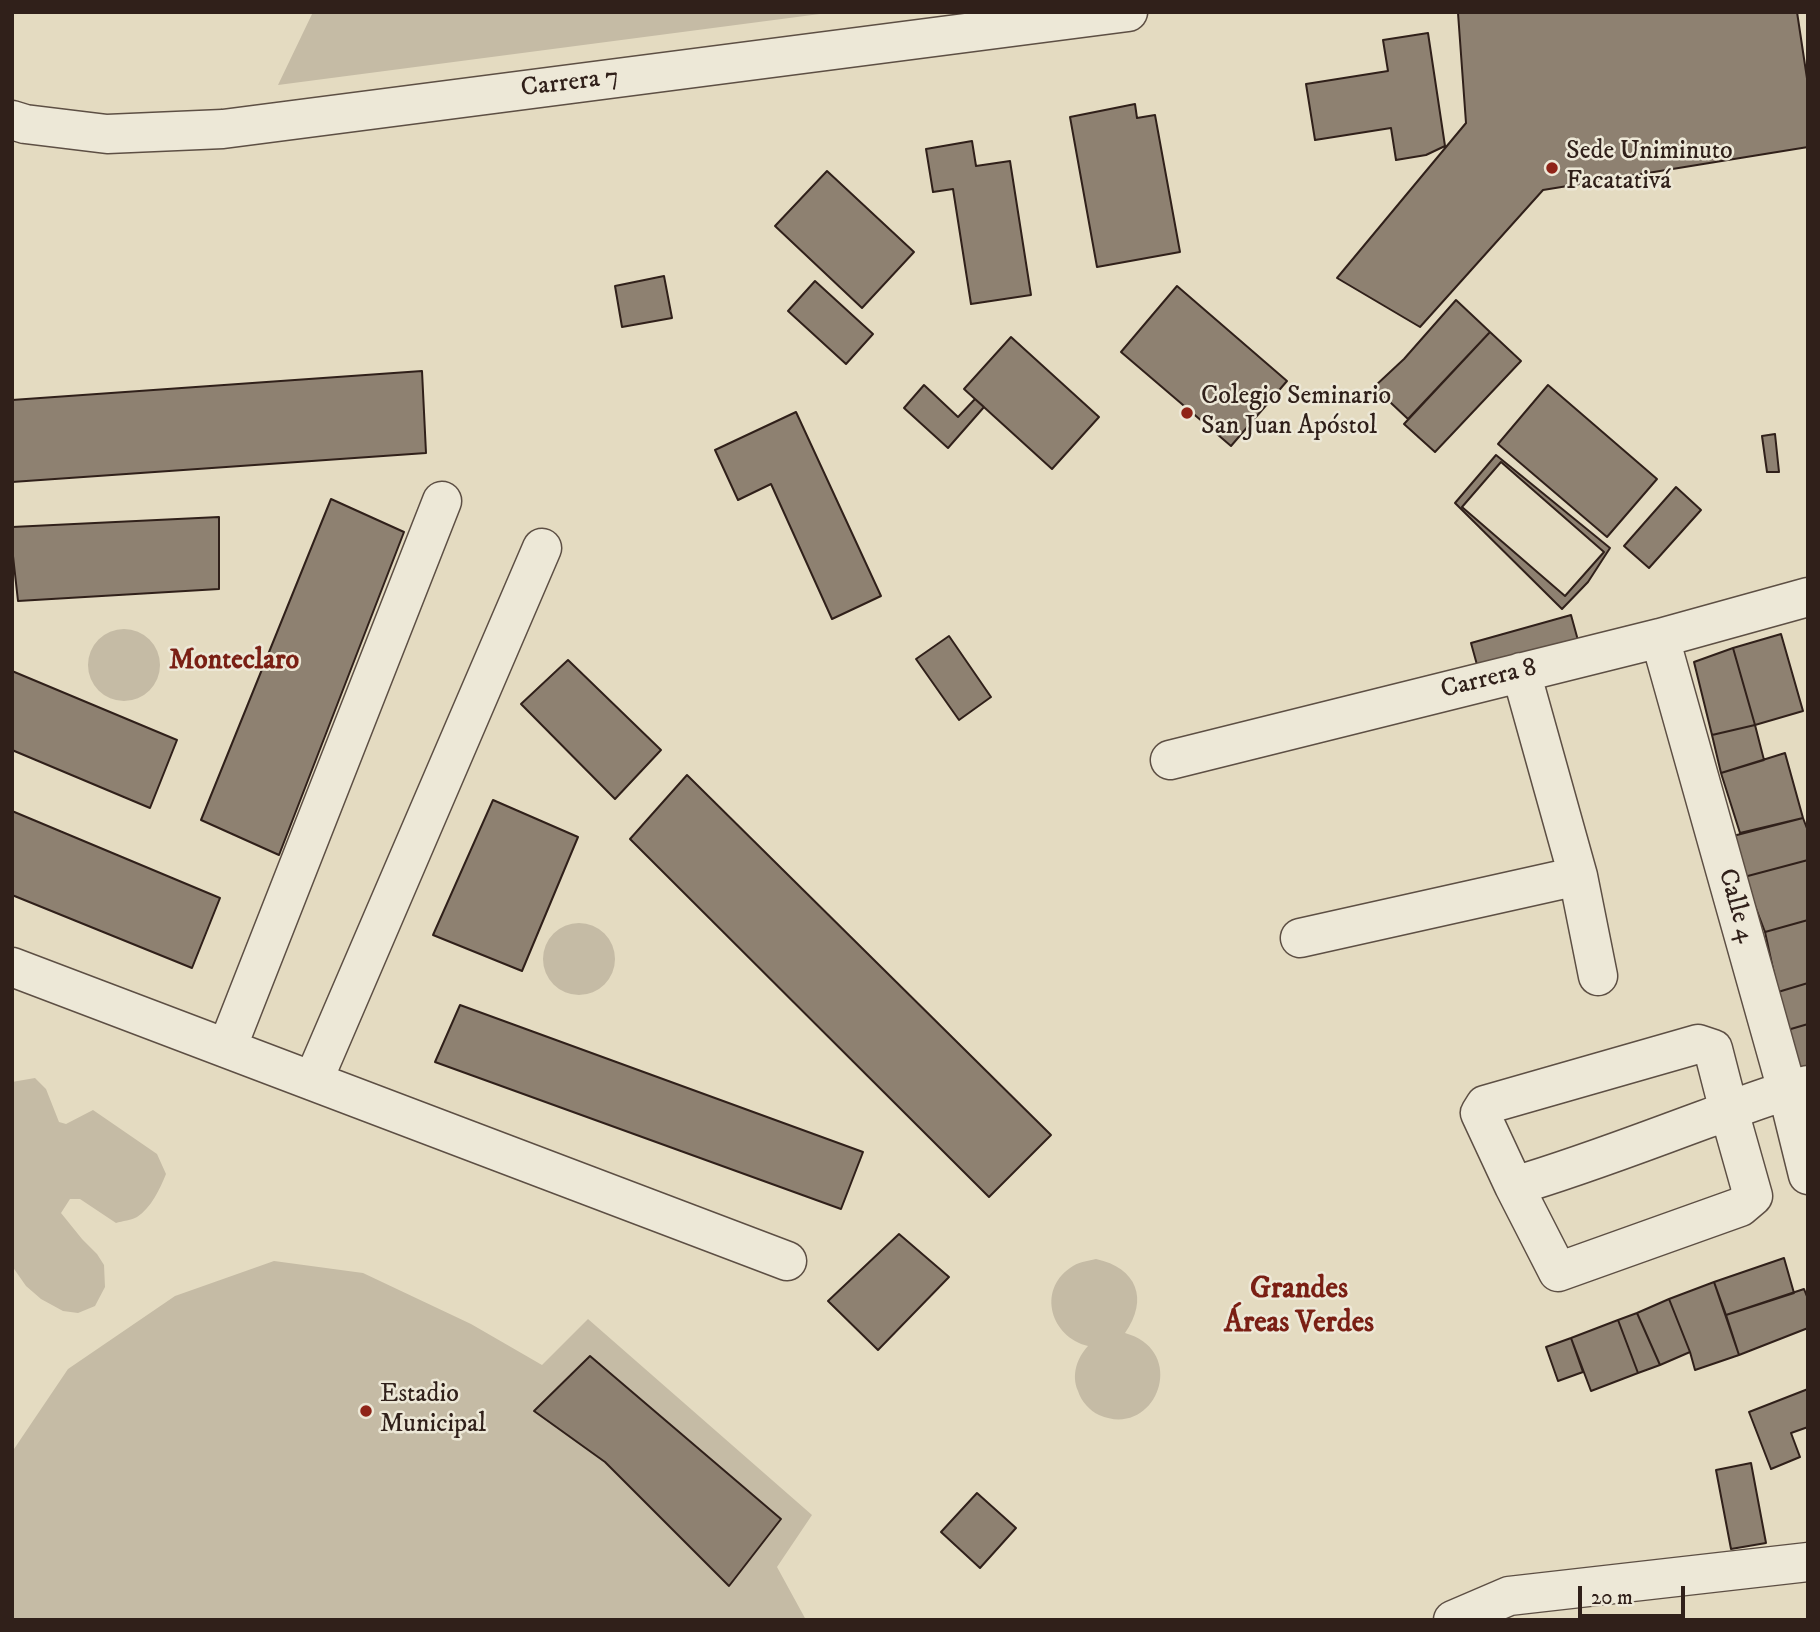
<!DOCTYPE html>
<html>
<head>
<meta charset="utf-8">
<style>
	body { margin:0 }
	#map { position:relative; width:1820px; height:1632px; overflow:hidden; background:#e4dbc1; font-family:"IM FELL DW Pica",serif }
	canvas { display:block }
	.frame { position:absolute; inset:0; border:14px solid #30201a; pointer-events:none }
	.scale { position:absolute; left:1578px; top:1586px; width:107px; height:32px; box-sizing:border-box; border:4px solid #30201a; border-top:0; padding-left:9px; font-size:21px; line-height:24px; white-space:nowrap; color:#30201a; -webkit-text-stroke:5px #ede8d7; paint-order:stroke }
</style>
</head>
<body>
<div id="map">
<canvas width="1820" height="1632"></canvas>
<div class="frame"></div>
<div class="scale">20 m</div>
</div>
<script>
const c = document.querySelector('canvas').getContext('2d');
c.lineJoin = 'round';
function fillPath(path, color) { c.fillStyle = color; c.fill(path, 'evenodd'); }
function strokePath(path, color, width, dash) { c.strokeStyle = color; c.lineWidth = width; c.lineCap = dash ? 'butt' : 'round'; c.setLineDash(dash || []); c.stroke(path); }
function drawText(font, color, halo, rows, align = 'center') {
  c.font = font + ' "IM FELL DW Pica",serif'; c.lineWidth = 5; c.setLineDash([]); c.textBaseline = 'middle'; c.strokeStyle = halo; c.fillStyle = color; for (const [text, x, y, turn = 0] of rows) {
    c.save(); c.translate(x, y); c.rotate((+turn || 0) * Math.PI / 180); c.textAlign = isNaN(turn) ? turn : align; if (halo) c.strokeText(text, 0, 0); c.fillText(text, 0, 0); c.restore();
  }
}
fillPath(new Path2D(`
	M313 12H835L278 85Z
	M88 665a36 36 0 1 1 72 0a36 36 0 1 1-72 0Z
	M543 959a36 36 0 1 1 72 0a36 36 0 1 1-72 0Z
	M35 1078 46 1089 59 1122 66 1124 93 1110 157 1154 166 1174C160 1189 151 1208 137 1217 132 1220 122 1221 116 1223L80 1199H70L61 1213 82 1239 97 1254 104 1265 105 1287 95 1306 78 1313 63 1311 41 1299 26 1286 12 1266V1082Z
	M1096 1259C1137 1268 1149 1299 1125 1333 1190 1351 1156 1440 1099 1415 1090 1411 1081 1401 1078 1391 1071 1375 1077 1358 1088 1346 1051 1337 1037 1291 1070 1268 1078 1262 1087 1261 1096 1259Z
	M274 1261 363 1273 471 1324 542 1365 588 1319 812 1515 777 1567 806 1620H12V1452L68 1369 175 1296Z`), '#c5bba5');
const building = new Path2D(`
	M1462 12H1797L1808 85V147L1543 190 1420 327 1337 278 1466 123 1458 13Z
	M1428 33 1445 146 1426 155 1396 160 1391 128 1315 140 1306 84 1388 71 1383 40Z
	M1135 104 1137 118 1155 115 1180 252 1097 267 1070 117Z
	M972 141 976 166 1010 161 1031 295 971 304 953 189 933 192 926 149Z
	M827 171 914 252 862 308 775 226Z
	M664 276 672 318 622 327 615 286Z
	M815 281 873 334 846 364 788 311Z
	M1177 286 1287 381 1231 446 1121 352Z
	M1456 300 1490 332 1408 419 1374 387 1404 359Z
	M1490 332 1521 361 1435 452 1404 424Z
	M1011 337 1099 417 1052 469 964 389Z
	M422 371 426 453 12 482V400Z
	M924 385 958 417 975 399 984 407 948 448 904 408Z
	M1548 385 1657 479 1607 537 1498 444Z
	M796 412 881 596 832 619 771 484 738 500 715 450Z
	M1775 434 1779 472H1767L1762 436Z
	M1496 455 1610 548 1588 582 1562 609 1455 503Z
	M1501 462 1604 552 1565 596 1462 507Z
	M1676 487 1701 510 1649 568 1624 546Z
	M331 499 404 532 279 855 201 820Z
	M219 517V589L18 601 12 547V527Z
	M1571 615 1579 644 1479 672 1471 643Z
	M1781 634 1803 711 1755 725 1733 648Z
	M949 636 991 697 959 720 916 659Z
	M1733 648 1755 725 1712 735 1694 662Z
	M568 660 661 750 615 799 521 704Z
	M12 671 177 740 150 808 12 750Z
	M1755 725 1764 760 1721 773 1712 735Z
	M1785 753 1803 818 1740 833 1721 773Z
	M687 775 1051 1135 989 1197 630 839Z
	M493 800 578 837 522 971 433 935Z
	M12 811 220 898 192 968 12 895Z
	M1803 818 1808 831V860L1744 877 1733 836Z
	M1808 860V920L1765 932 1744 877Z
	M1808 920V983L1778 992 1765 932Z
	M1808 983V1024L1784 1031 1778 992Z
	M460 1005 863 1152 841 1209 435 1062Z
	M1808 1024V1073L1795 1076 1784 1031Z
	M899 1234 949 1277 878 1350 828 1301Z
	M1784 1258 1794 1293 1726 1315 1714 1282Z
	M1714 1282 1739 1355 1695 1370 1690 1352 1669 1299Z
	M1804 1289 1808 1299V1328L1739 1355 1726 1315Z
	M1669 1299 1690 1352 1660 1365 1637 1313Z
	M1637 1313 1660 1365 1638 1373 1618 1320Z
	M1618 1320 1638 1373 1591 1391 1571 1338Z
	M1571 1338 1583 1372 1558 1381 1546 1347Z
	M590 1356 781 1519 729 1586 605 1462 534 1411Z
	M1808 1389V1427L1791 1433 1800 1457 1771 1469 1749 1412Z
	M1751 1463 1766 1543 1731 1549 1716 1470Z
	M977 1493 1016 1528 980 1568 941 1532Z`);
fillPath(building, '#8e8171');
strokePath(building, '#30201a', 2);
const minor = new Path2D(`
	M12 120 25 124 107 134 223 129 1128 12
	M1660 638 1787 1090 1808 1175
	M1170 760 1660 638 1808 597
	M1578 876 1598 976
	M1300 938 1578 876 1521 672
	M12 967 787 1261
	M227 1048 442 501
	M313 1081 542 548
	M1514 1186 1558 1272 1740 1207 1753 1196 1729 1111 1713 1049 1698 1044 1485 1105 1480 1113 1514 1186C1579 1167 1643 1142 1706 1119 1740 1107 1773 1093 1808 1085
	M1453 1620 1509 1596 1808 1562`);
strokePath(minor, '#5d4f44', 41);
strokePath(minor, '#ede8d7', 38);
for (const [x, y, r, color] of [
	[1552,168,7,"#8f2418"],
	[1187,413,7,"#8f2418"],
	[366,1411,7,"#8f2418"]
]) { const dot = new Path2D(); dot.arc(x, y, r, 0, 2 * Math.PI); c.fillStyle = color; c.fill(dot); strokePath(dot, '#ede8d7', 2.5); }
drawText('26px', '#30201a', '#ede8d7', [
	["Carrera 7",570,84,-7],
	["Carrera 8",1489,680,-14],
	["Calle 4",1735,906,74]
]);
drawText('26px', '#30201a', '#ede8d7', [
	["Sede Uniminuto",1566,153],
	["Facatativá",1566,183],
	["Colegio Seminario",1201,398],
	["San Juan Apóstol",1201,428],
	["Estadio",380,1396],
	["Municipal",380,1426]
], 'left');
drawText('bold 28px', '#7a1f14', '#ede8d7', [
	["Monteclaro",234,662]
]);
drawText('bold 30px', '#7a1f14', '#ede8d7', [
	["Grandes",1299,1291],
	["Áreas Verdes",1299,1325]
]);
</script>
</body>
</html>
